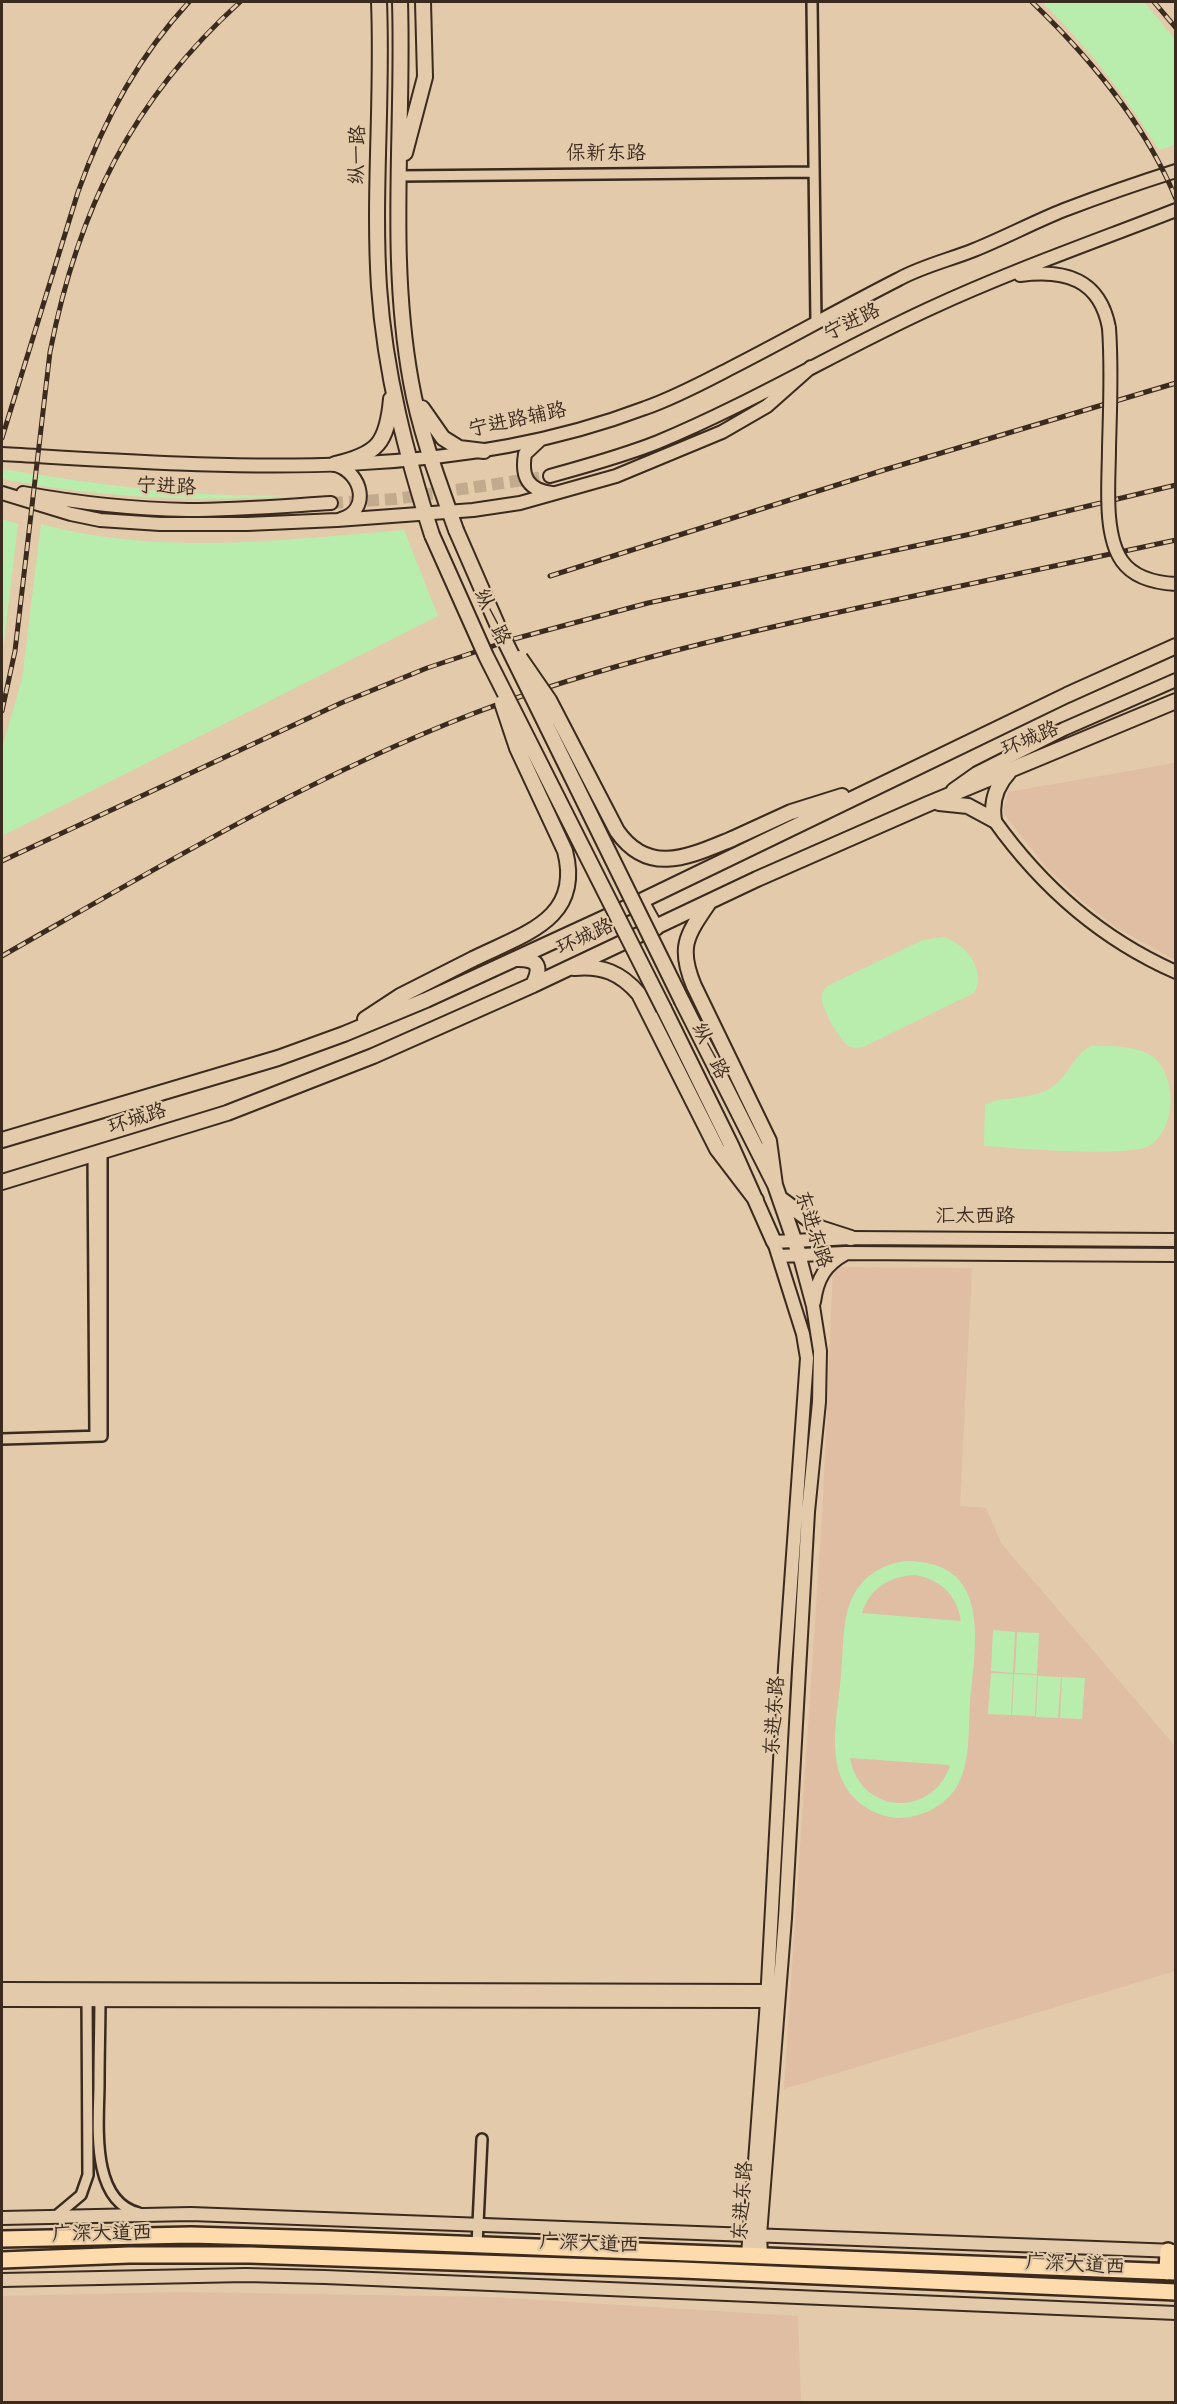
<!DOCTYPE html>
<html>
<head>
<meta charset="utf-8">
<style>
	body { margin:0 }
	#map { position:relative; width:1177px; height:2404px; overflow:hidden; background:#e2caaa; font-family:Kalam,sans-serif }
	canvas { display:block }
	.frame { position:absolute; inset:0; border:3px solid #3b2a1e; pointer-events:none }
</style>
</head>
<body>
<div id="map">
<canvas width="1177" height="2404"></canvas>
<div class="frame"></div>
</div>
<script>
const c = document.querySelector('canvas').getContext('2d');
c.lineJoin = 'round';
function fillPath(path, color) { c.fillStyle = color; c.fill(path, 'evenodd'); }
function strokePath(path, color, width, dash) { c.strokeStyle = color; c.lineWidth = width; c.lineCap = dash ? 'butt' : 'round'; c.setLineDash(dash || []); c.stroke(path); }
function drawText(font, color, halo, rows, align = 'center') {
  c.font = font + ' Kalam,"LXGW WenKai TC",sans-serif'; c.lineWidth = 4.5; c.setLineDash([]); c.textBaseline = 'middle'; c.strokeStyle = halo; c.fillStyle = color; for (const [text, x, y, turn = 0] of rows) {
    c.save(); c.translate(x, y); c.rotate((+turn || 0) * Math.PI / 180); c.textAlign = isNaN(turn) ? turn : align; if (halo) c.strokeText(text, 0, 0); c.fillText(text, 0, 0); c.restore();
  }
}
fillPath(new Path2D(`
	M1175 763H1176L1175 960 1117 928 1081 900 1047 868 1003 813 1008 792Z
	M833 1267 972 1268 960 1506 986 1508 1001 1543 1175 1746V1971L784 2089 823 1501Z
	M182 2292 490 2297 798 2316 801 2402H2V2296Z`), '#dfbea3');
fillPath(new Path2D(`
	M1042 2H1144L1175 39V145L1159 150C1125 95 1088 47 1042 2Z
	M2 469C103 485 198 499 301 495 200 503 101 498 2 479Z
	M2 519 18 524 2 659Z
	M41 524C159 556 284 540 404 530L438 616 2 836V748L22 679Z
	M943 937C964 942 988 971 974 993L863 1047C858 1048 854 1049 849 1046 840 1042 823 1010 822 1000 821 994 824 990 827 986L923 940Z
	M1091 1046C1111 1045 1137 1046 1154 1057 1177 1079 1177 1128 1149 1146 1125 1158 1017 1148 984 1146L985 1104C1005 1096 1029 1100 1049 1089 1068 1078 1073 1055 1091 1046Z
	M905 1561C994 1560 975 1645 970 1704 968 1731 971 1764 956 1788 943 1807 921 1818 898 1818 884 1817 871 1812 860 1803 822 1772 838 1717 841 1675 844 1648 841 1614 856 1591 867 1573 885 1564 905 1561ZM915 1575C940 1579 957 1595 961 1621L862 1613C870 1588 890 1576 915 1575ZM850 1758 949 1765 950 1766C931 1819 860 1814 850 1758Z
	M993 1630 1015 1632 1013 1673 991 1671Z
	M1017 1632 1039 1633 1037 1674 1015 1673Z
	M991 1673 1013 1674 1011 1715 988 1714Z
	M1014 1674 1037 1675 1035 1716 1012 1715Z
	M1038 1676 1061 1677 1058 1718 1036 1717Z
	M1062 1677 1085 1678 1082 1719 1060 1718Z`), '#b9edae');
strokePath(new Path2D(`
	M331 503 395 499 550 476`), '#c1aa8e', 12, [12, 6]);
const minor = new Path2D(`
	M812 2 816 323
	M399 176 813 172
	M93 1155 95 1436
	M2 1439 102 1436V1153
	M100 1995C100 2024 99 2053 99 2083 99 2121 89 2201 139 2213
	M56 2216 81 2195 88 2175 87 1994
	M477 2245 482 2139`);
const tertiary = new Path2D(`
	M1020 275C1065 269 1100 279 1109 328
	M539 441 525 454C521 477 528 490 552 493
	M2 454C216 466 440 486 645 408 674 398 702 383 729 369 786 340 842 308 899 279 923 266 949 260 974 250 1004 238 1034 222 1064 210 1101 196 1138 183 1176 171
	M336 465C362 473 371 510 341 519
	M550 476C586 466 623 456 658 442 752 403 839 350 931 308 1011 271 1094 242 1176 210
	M2 493 71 514 100 520 160 524H247L337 520 473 510 520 503 616 476 722 432 767 406 811 367
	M23 493C78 503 133 509 188 510 236 510 283 506 331 503
	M953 790 977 773 1064 729 1176 680
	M994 820C1041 886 1101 939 1176 972
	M779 1256 845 1253 1176 1255
	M814 1302C817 1279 825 1265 845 1254
	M2 1989 774 1991
	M2 2000 774 2001
	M2 2218 191 2214 1176 2251
	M748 2255 767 2001 785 1668 807 1358 803 1334 774 1242 851 1238 1176 1240
	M761 2255 760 2235 785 1918 808 1512 819 1402 820 1351 813 1306 799 1254
	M2 2280 246 2275 325 2277 1176 2313`);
const secondary = new Path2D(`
	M379 2C383 97 373 192 379 287 385 373 406 454 432 535
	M400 2C404 129 388 256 411 382 420 433 439 482 456 530
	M405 153 425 77 423 2
	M422 408 443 438 459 448 484 451
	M335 464C378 454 387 443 391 399
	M939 803 968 806 994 820
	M994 820C991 802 996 786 1009 772
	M732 839 791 812 842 796
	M641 901 656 928
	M708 904C686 936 678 948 694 986L769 1141 775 1185
	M518 959C540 959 541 968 533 985
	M574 968C602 965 621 973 639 994L717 1149 756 1200
	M682 1001 775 1185 799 1254
	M664 1009 731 1145 774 1242
	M365 1019 400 996 473 959
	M2 1140 278 1058 344 1034 426 1000 641 901 1067 695 1176 646
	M2 1182 227 1113 373 1056 533 985 757 879 928 804 1176 701
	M781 1199 820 1228 851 1238`);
const trunk = new Path2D(`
	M2 2239 191 2235 330 2239 1176 2272
	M2 2260 129 2255H250L682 2270 1176 2292
	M1167 2272 1168 2251`);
strokePath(minor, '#3b2a1e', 14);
strokePath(tertiary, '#3b2a1e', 16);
strokePath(secondary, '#3b2a1e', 18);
strokePath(trunk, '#3b2a1e', 20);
strokePath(minor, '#e2caaa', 9);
strokePath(tertiary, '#e2caaa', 12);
strokePath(secondary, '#e2caaa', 14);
strokePath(trunk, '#fedbac', 15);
const rail = new Path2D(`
	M1032 2C1090 58 1145 123 1176 199
	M1154 2 1176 28
	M2 438 78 192C103 121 138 57 189 2
	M550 576 884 470 1176 383
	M2 711 15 651 50 352C78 209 132 100 240 2
	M2 861 341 703 427 668 514 639 648 603 971 534 1176 485
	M2 956C155 869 307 778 472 714 601 665 733 635 867 606 970 584 1073 562 1176 540`);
strokePath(rail, '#3b2a1e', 5);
strokePath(rail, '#e2caaa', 3, [9]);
const tertiaryBridge = new Path2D(`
	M1109 328C1112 368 1110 408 1109 448 1109 480 1103 534 1122 561 1134 578 1156 583 1176 584`);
const secondaryBridge = new Path2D(`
	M456 530 500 631 682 1001
	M432 535 486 656 664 1009
	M520 658 549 700 617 831C649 877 690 856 732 839
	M473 959C523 934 583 920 565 851L517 748 502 703`);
strokePath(tertiaryBridge, '#3b2a1e', 16, []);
strokePath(secondaryBridge, '#3b2a1e', 18, []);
strokePath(tertiaryBridge, '#e2caaa', 12);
strokePath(secondaryBridge, '#e2caaa', 14);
drawText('20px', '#3b2a1e', '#e2caaa', [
	["纵一路",360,155,-89],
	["保新东路",606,156],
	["宁进路",853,324,-26],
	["宁进路辅路",518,422,-12],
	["宁进路",166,489,2],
	["纵一路",490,618,65],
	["环城路",1031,741,-23],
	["环城路",586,939,-25],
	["纵一路",708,1052,64],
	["环城路",138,1121,-18],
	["汇太西路",975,1219],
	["东进东路",811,1230,72],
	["东进东路",777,1716,-86],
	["东进东路",745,2201,-86],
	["广深大道西",102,2236,-1],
	["广深大道西",589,2246,2],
	["广深大道西",1075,2267,3]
]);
</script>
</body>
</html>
